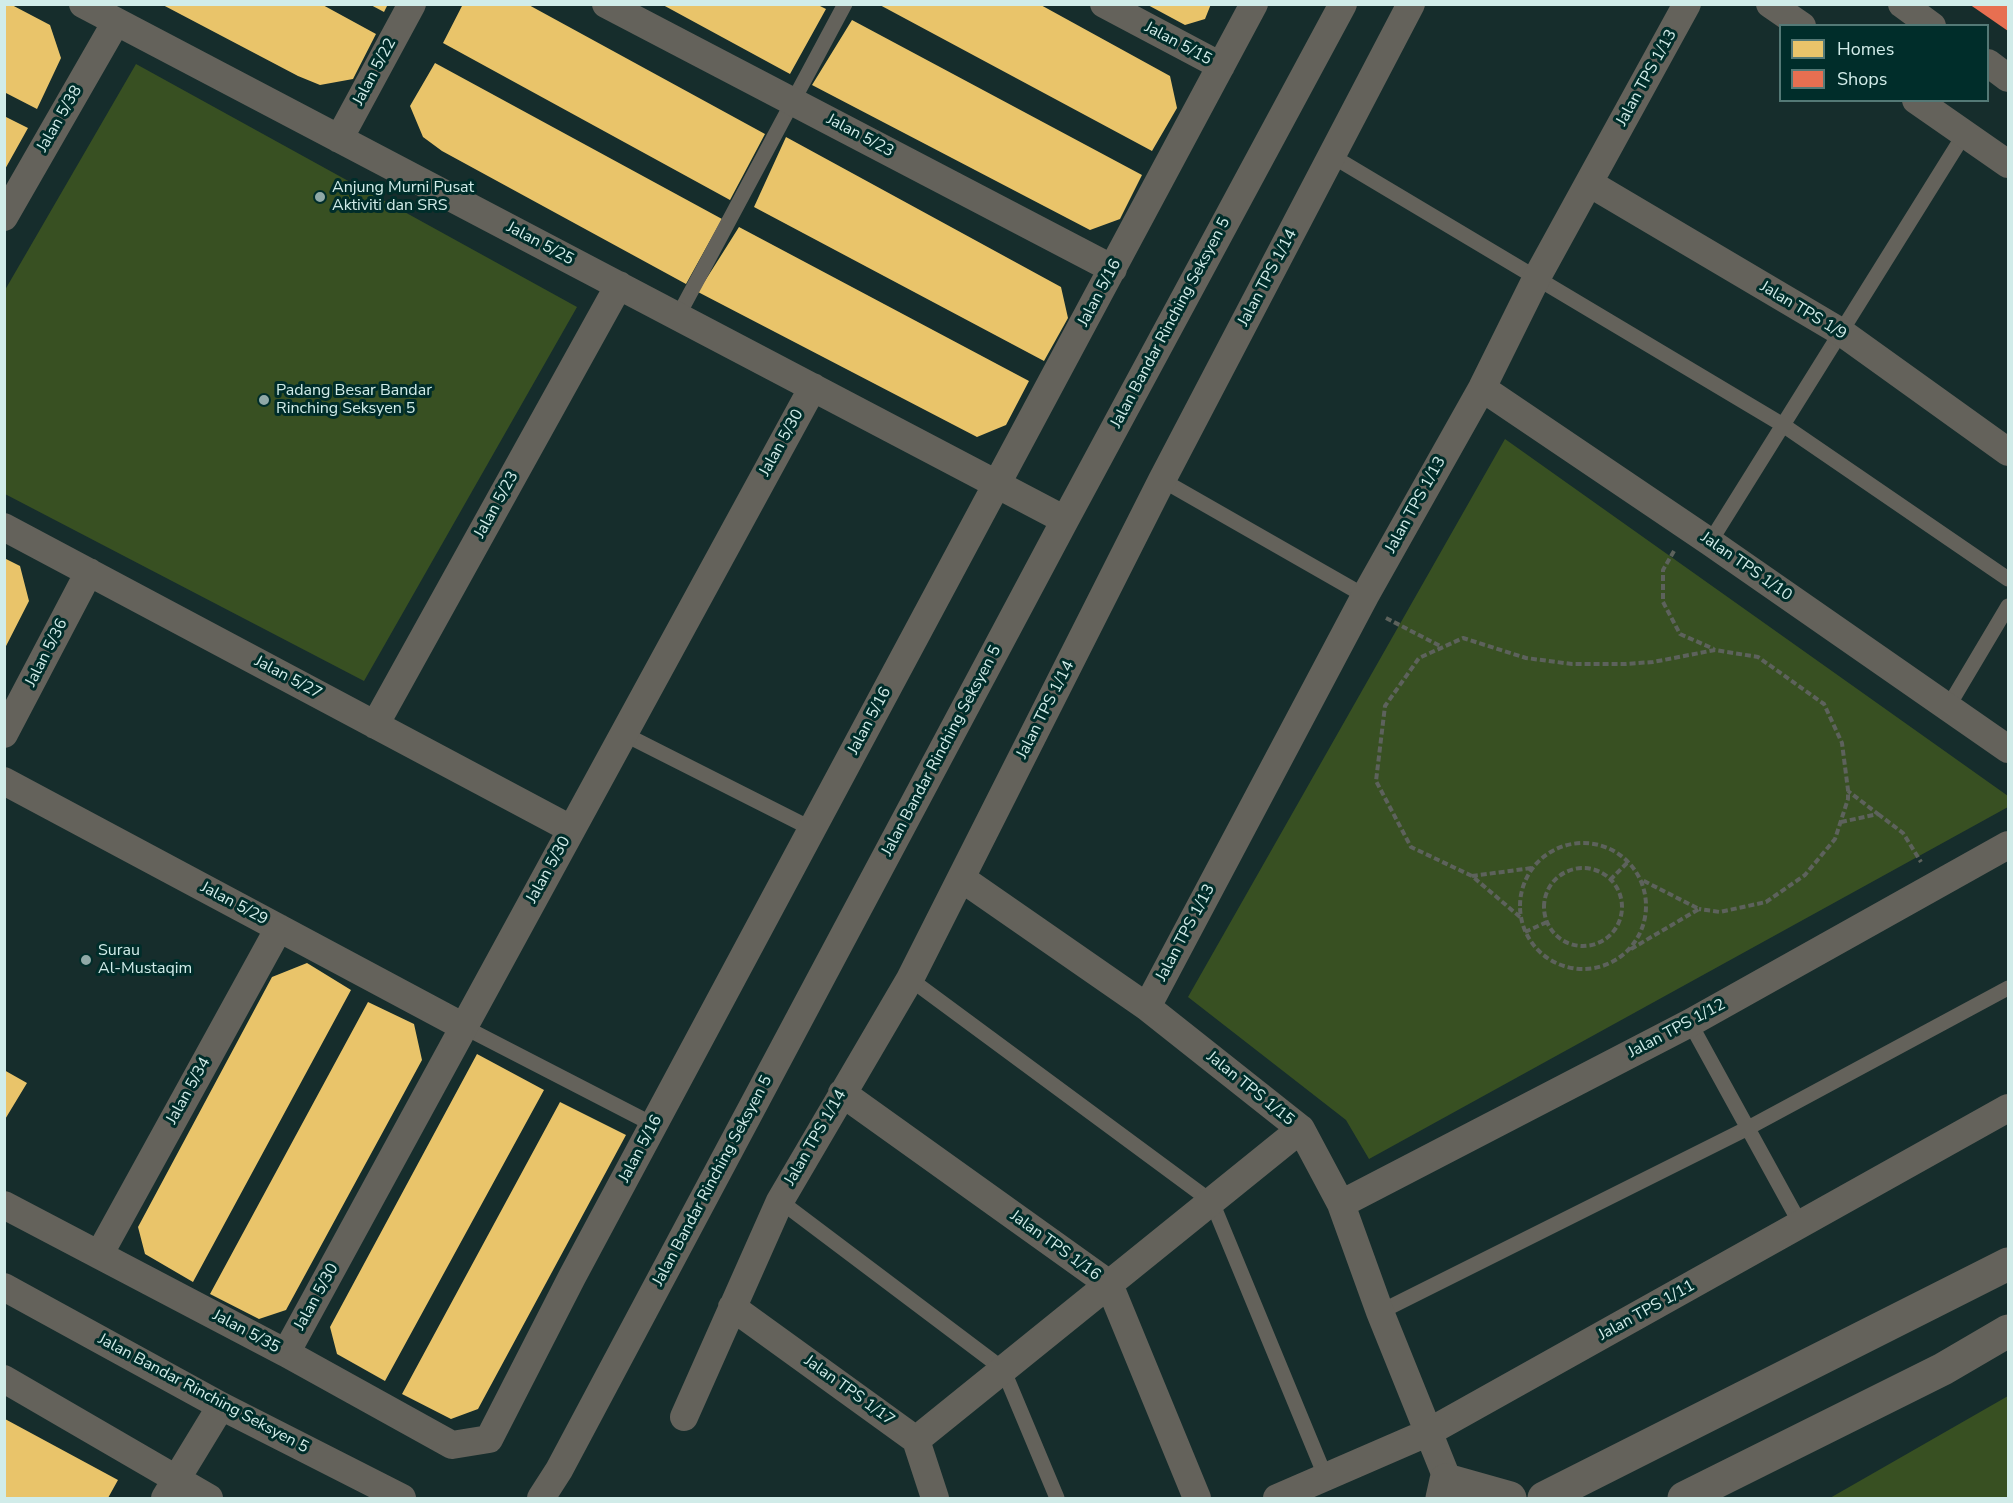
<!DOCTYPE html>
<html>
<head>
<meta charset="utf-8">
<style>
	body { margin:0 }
	#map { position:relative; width:2013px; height:1503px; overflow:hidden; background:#162d2c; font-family:"Nunito Sans",sans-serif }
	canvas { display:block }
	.frame { position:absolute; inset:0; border:6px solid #d1ece9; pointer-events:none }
	.legend { position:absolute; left:1779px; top:24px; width:210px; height:78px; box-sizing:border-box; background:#002d2a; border:2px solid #547976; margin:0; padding:8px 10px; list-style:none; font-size:18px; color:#d1ece9 }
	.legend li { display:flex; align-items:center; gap:12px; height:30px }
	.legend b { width:30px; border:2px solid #547976 }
</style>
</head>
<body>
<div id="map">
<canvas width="2013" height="1503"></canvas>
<div class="frame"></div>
<ul class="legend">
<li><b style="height:16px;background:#e9c46a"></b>Homes</li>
<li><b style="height:16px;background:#e76f51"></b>Shops</li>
</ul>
</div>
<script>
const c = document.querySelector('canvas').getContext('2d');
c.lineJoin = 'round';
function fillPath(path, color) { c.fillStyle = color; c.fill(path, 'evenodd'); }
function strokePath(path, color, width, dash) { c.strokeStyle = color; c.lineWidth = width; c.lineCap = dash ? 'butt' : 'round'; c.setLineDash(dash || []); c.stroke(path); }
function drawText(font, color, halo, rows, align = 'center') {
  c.font = font + ' "Nunito Sans",sans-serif'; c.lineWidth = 6; c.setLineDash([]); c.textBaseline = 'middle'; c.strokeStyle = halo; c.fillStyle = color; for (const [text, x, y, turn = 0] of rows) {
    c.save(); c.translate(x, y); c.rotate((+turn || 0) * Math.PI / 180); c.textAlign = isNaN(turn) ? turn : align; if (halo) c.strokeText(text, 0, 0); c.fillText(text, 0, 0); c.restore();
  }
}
fillPath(new Path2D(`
	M136 64 577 307 364 681 5 494V290Z
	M1505 439 2008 796V807L1369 1159 1346 1120 1188 997Z
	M2008 1396V1498H1830Z`), '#385022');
fillPath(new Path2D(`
	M4 4H10L50 25 61 58 37 109 4 92Z
	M161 4H321L376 34 353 79 320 85 298 76Z
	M369 4H388L384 12Z
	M463 4H527L765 134 730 200 443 43Z
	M878 4H1039L1170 76 1177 108 1152 151Z
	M1146 4H1211L1205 19 1185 25Z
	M663 5H818L826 9 790 74Z
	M852 20 1142 175 1120 219 1090 230 812 85Z
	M435 63 722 219 686 284 442 151 423 137 410 106Z
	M4 116 28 128 4 171Z
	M786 137 1061 287 1068 318 1044 361 754 207Z
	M739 227 1029 381 1006 425 977 437 698 292Z
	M4 558 20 566 29 601 4 650Z
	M307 963 351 990 193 1282 145 1254 138 1227 272 977Z
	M368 1002 414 1024 422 1060 286 1310 259 1319 210 1294Z
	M477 1054 544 1090 385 1381 337 1354 330 1327Z
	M4 1070 27 1083 4 1121Z
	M560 1102 626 1135 478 1409 451 1419 402 1394Z
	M5 1419 118 1480 108 1498H5Z`), '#e9c46a');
fillPath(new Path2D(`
	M1969 4H2008V31Z`), '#e76f51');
strokePath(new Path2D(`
	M1674 551 1663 570V602L1680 634 1714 649
	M1386 618 1442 647
	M1878 814 1903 833 1921 862
	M1841 822 1878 814 1848 791
	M1520 906a63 63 0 1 1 126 0a63 63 0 1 1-126 0Z
	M1544 907a39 39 0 1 1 78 0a39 39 0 1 1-78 0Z
	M1472 876 1411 847 1376 781 1385 706 1419 658 1463 638 1526 658 1572 664H1625L1653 662 1715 650 1758 657 1824 704 1842 743 1848 790V799L1835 839 1805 875 1766 902 1720 912 1699 909
	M1610 880 1629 861
	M1520 917 1472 876 1532 868
	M1525 932 1547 922
	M1631 949 1699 909 1642 880`), '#5d625c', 4, [6, 3]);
strokePath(new Path2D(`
	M1332 156 1783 425 2008 579
	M678 316 845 4
	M1162 480 1365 596
	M1710 542 1965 133
	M1948 707 2008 606
	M624 734 812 829
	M910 979 1212 1202 1326 1478
	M1690 1023 1801 1225
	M464 1027 654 1125
	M780 1201 1003 1369 1057 1498
	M1380 1312 1748 1128 2008 988`), '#64625b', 15);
strokePath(new Path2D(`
	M83 4 1065 520
	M606 4 1113 269
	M1104 4 1221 66
	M1770 4 1802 26
	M1902 4 1932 26
	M1988 63 2008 78
	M1916 100 2008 164
	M339 139 412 4
	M1589 183 1841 332 2008 452
	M4 217 116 22
	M1482 388 1710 542 2008 749
	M4 527 571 829
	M375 725 619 285
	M4 734 89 572
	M4 781 464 1027
	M961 878 1147 1007 1301 1129 1341 1204 1380 1312 1455 1498
	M1147 1007 1365 596 1482 388 1536 279 1687 4
	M842 1093 1109 1284 1197 1498
	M1341 1204 1690 1023 2008 845
	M4 1205 286 1353 452 1445 489 1439 572 1277 1254 4
	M99 1255 279 928
	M4 1287 221 1406 402 1498
	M732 1307 916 1440 935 1498
	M286 1353 813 387
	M4 1379 209 1498
	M684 1417 780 1201 910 979 1162 480 1411 4
	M916 1440 1301 1129
	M165 1498 221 1406
	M541 1498 559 1470 1065 520 1343 4
	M1277 1498 1427 1433 2008 1108`), '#64625b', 28);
strokePath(new Path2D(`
	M1442 1498 1446 1480 1510 1498
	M1544 1498 2008 1264
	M1684 1498 1943 1369 2008 1331`), '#64625b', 33);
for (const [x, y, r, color] of [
	[320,197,6,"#90a9a7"],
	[264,400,6,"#90a9a7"],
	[86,960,6,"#90a9a7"]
]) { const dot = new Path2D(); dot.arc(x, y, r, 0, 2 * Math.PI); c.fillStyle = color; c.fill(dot); strokePath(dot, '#002d2a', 2); }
drawText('16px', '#d1ece9', '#002d2a', [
	["Jalan 5/15",1178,44,28],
	["Jalan 5/22",375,72,-62],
	["Jalan TPS 1/13",1647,78,-61],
	["Jalan 5/38",60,119,-60],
	["Jalan 5/23",860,136,28],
	["Jalan 5/25",540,244,28],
	["Jalan TPS 1/14",1268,278,-62],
	["Jalan 5/16",1100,293,-62],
	["Jalan TPS 1/9",1803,311,31],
	["Jalan Bandar Rinching Seksyen 5",1171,323,-62],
	["Jalan 5/30",782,443,-61],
	["Jalan 5/23",497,505,-61],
	["Jalan TPS 1/13",1416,505,-61],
	["Jalan TPS 1/10",1746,567,35],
	["Jalan 5/36",47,653,-63],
	["Jalan 5/27",288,678,28],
	["Jalan TPS 1/14",1046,710,-63],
	["Jalan 5/16",870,721,-62],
	["Jalan Bandar Rinching Seksyen 5",942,751,-62],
	["Jalan 5/30",549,870,-61],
	["Jalan 5/29",234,904,28],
	["Jalan TPS 1/13",1186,933,-62],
	["Jalan TPS 1/12",1677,1029,-28],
	["Jalan TPS 1/15",1250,1089,39],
	["Jalan 5/34",189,1091,-61],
	["Jalan TPS 1/14",816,1138,-60],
	["Jalan 5/16",641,1149,-62],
	["Jalan Bandar Rinching Seksyen 5",713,1181,-62],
	["Jalan TPS 1/16",1055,1246,36],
	["Jalan 5/30",317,1297,-61],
	["Jalan TPS 1/11",1647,1311,-29],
	["Jalan 5/35",246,1332,28],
	["Jalan TPS 1/17",849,1391,36],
	["Jalan Bandar Rinching Seksyen 5",203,1394,28]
]);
drawText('16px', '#d1ece9', '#002d2a', [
	["Anjung Murni Pusat",332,188],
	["Aktiviti dan SRS",332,206],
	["Padang Besar Bandar",276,391],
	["Rinching Seksyen 5",276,409],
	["Surau",98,951],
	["Al-Mustaqim",98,969]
], 'left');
</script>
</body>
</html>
